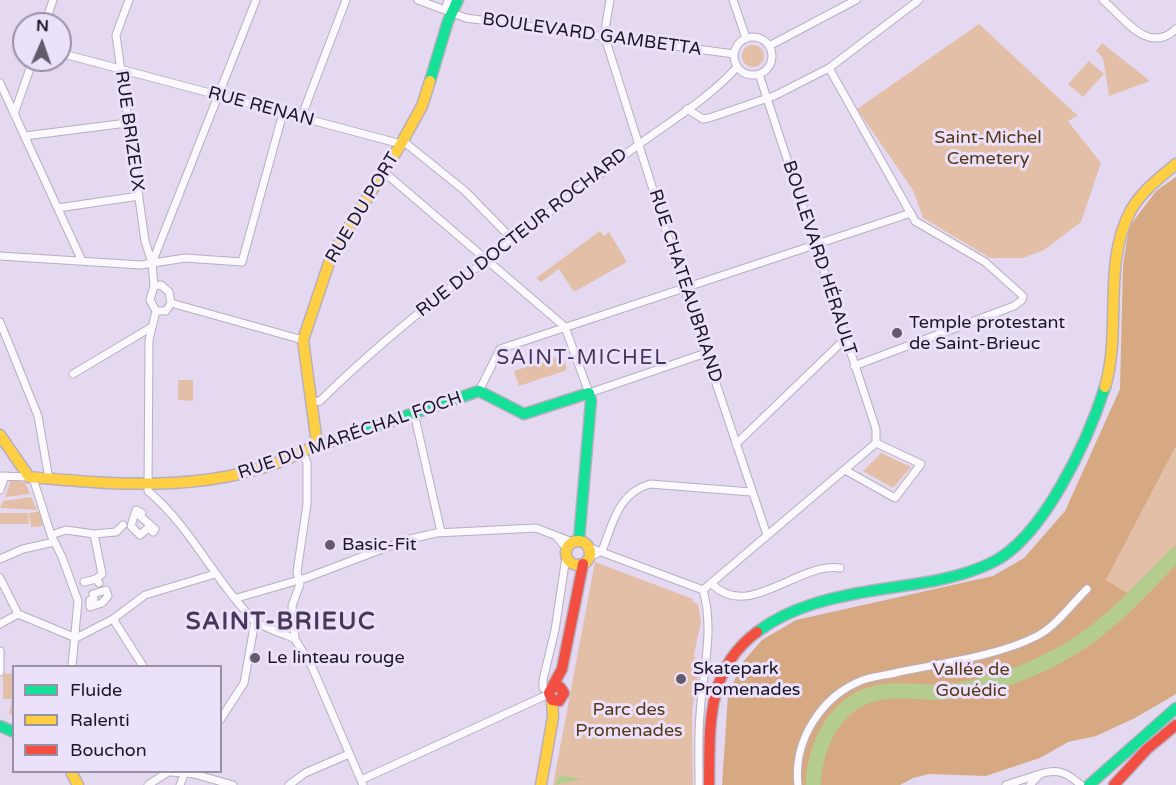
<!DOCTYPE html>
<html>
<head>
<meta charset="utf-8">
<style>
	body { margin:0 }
	#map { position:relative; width:1176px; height:785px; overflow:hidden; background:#e4d9f0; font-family:"Varela Round",sans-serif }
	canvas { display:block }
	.legend { position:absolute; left:12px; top:665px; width:210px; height:108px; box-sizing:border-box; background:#ece1fa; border:2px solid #9990a5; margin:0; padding:8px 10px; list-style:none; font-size:18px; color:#1d1625 }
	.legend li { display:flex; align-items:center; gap:12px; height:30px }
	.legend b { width:30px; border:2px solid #9990a5 }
	.north { position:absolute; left:12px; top:12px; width:60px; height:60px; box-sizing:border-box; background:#ece1fa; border:2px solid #9990a5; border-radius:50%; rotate:2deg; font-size:16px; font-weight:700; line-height:24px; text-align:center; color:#1d1625 }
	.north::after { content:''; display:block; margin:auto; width:21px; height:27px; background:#635a6c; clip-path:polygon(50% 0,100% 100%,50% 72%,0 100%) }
</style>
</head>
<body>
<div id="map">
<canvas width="1176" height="785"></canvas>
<ul class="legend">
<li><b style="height:8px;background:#16e098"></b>Fluide</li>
<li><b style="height:8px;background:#ffcf43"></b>Ralenti</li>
<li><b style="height:8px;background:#f24e42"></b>Bouchon</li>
</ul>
<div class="north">N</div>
</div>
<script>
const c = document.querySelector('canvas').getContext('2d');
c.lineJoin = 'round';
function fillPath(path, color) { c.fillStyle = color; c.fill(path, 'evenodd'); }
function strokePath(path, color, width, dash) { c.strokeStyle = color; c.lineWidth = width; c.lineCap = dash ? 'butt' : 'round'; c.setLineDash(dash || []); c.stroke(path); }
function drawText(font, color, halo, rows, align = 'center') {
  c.font = font + ' "Varela Round",sans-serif'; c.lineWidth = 6; c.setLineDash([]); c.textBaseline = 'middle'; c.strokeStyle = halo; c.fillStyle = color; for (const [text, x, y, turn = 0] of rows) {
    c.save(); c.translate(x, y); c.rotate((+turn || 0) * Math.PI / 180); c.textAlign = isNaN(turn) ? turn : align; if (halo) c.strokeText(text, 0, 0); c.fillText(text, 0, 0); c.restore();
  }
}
fillPath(new Path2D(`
	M979 24 1078 116 1068 121 1101 163 1081 222 1044 250 1023 258H990L923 218 913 190 857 109Z
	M1102 43 1150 81 1109 96 1103 58 1096 51Z
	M742 56a11 11 0 1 1 22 0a11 11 0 1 1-22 0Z
	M1089 61 1104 74 1083 97 1068 84Z
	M600 231 604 236 609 232 627 262 574 292 559 269 541 282 536 278Z
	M562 355 567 370 519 386 514 371Z
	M178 380H193V401L178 400Z
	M1176 446V544L1129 594 1106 580Z
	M881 453 911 467 893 488 863 471Z
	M11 480 25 482 30 494 5 497Z
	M31 497 37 510 0 508 3 501Z
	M41 511 43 526 31 527 29 513Z
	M0 513H28L29 524H0Z
	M595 562 693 599 692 601 698 604 701 622 694 654 699 670 692 710 693 785H553Z
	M3 673 13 674V715L9 714 12 699H3Z`), '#e3bfa8');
fillPath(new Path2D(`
	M1176 177V446L1106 580 1129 594 1176 544V694L1135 718 1096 736 1068 742 1040 758 986 776 929 774 913 778 900 785H722L728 695 742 663 762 640 796 620 993 576 1024 558 1065 511 1120 389 1123 265 1129 227 1156 191Z`), '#d6a982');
fillPath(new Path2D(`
	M559 775 582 779 555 785Z`), '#b5cc8f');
strokePath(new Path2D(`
	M813 785C815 743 837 698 883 692 904 688 926 694 947 692 982 688 1021 675 1052 659 1104 633 1136 595 1176 554`), '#b5cc8f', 15);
const street = new Path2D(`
	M129 0 116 35 145 241 152 263 154 286 150 300 156 311H166L171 303 169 292 161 285 154 286
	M418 0 466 18 734 54
	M448 0 446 7 451 13
	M610 0 604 36 607 44 685 291 767 535
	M733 0 746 38
	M1103 0C1125 19 1148 55 1176 29
	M45 24 53 0
	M734 56a19 19 0 1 1 38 0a19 19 0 1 1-38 0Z
	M769 46 856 0
	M60 53 401 144
	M829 68 915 221 985 262 1023 296 1022 300 1014 306 854 366
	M759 74 876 429V443
	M0 83 82 261
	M687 109 703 119 709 118 774 96 829 68 919 0
	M14 114 33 60
	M301 118 346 0
	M25 136 127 123
	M403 141 465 191 514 241
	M384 172 565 327 589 393 706 353
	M58 208 139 196
	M0 256 141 265 185 258 242 262 283 113
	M152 263 256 0
	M171 303 303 340
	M156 311 149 340 148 491C191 527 214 580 253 619 262 628 283 633 295 639
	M0 322 38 416 49 479
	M73 374 150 328
	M479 391 500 349 911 213
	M311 402 320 401C413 309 523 234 626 154 661 127 708 100 737 67
	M414 413 441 532
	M736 444 845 339
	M303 452 307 463V504L297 572 300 584 292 606 295 639 312 667 363 785
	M845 470 895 498 921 464 876 443
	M0 476 29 477
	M33 478 51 535 62 557 78 601 72 666
	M0 490 5 476
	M136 510 142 513 140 516 155 529 153 532 148 528 140 535 131 526Z
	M94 534 116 532 123 525
	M51 535 66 530 94 534 102 574 96 579
	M557 537 566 548
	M588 547 703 590
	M602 551C613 523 618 493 650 484L751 492
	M589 557 602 551
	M0 559 23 549 54 542
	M0 578 18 614
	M84 582 96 579 99 583
	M711 583C748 622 797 562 840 568
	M106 590 108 596 102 603 90 607V600L94 599 93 594Z
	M703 590 876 443
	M237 598 306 578 406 540 436 533 536 528 572 542
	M18 614 76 638
	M113 619 143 666
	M0 624 18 614
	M276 630 292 621
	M76 638 113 619 145 595 215 574
	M0 651V672
	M549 691 543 688V680L555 630 566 557
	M220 720 244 683 255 621
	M171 772 194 774 233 785
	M1040 774C1058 768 1067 773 1081 785
	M361 780 549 694
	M148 785 168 772
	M180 785 185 772
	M289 785 305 773 349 754
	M699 785C699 762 698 738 700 715 702 674 715 631 703 590
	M798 785C793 741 821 696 863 680 874 676 888 675 899 672 942 663 998 656 1037 636 1056 626 1071 605 1087 589
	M1006 785 1040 774 1030 785`);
const fast = new Path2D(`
	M430 81 448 21 458 0
	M306 450 479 391 524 414 589 393 591 401 579 540
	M757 632C791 606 834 597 876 590 915 584 956 580 991 563 1043 539 1088 440 1105 387
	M0 726 14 732
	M1089 785 1176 708`);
const slow = new Path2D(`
	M1105 387C1122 330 1102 263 1131 210 1142 191 1159 178 1176 164
	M0 435 29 477C121 485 222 494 306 450
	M317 444 303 340 332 254 401 144 422 106 430 81
	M566 553a12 12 0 1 1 24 0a12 12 0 1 1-24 0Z
	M71 772 78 785
	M541 785 553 717 552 700`);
const jam = new Path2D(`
	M554 687H560L564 693 559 701 552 700 549 693 562 669 583 564
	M709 785C710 728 705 670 757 632
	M1114 785 1147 749 1176 725`);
strokePath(street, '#b7afc0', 9);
strokePath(fast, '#b7afc0', 13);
strokePath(slow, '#b7afc0', 13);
strokePath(jam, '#b7afc0', 13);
strokePath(street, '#fbf9fd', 7);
strokePath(fast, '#16e098', 10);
strokePath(slow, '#ffcf43', 10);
strokePath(jam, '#f24e42', 10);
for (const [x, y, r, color] of [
	[897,333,6,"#635a6c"],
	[330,545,6,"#635a6c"],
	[255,658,6,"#635a6c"],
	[681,679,6,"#635a6c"]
]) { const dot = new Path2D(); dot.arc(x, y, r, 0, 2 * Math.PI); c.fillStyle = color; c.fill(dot); strokePath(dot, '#ece1fa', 2); }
drawText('18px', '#1d1625', '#ece1fa', [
	["BOULEVARD GAMBETTA",592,35,8],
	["RUE RENAN",261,107,15],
	["RUE BRIZEUX",129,131,82],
	["RUE DU PORT",363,208,-59],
	["RUE DU DOCTEUR ROCHARD",522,233,-38],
	["BOULEVARD HÉRAULT",819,258,72],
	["RUE CHATEAUBRIAND",685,286,72],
	["RUE DU MARÉCHAL FOCH",350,436,-19]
]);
drawText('18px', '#573816', '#ece1fa', [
	["Saint-Michel",988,138],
	["Cemetery",988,159],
	["Vallée de",971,670],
	["Gouédic",971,691],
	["Parc des",629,710],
	["Promenades",629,731]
]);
drawText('18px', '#1d1625', '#ece1fa', [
	["Temple protestant",909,323],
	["de Saint-Brieuc",909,344],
	["Basic-Fit",342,545],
	["Le linteau rouge",267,658],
	["Skatepark",693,669],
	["Promenades",693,690]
], 'left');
c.letterSpacing = '1.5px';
drawText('21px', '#473758', '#ece1fa', [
	["SAINT-MICHEL",582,358]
]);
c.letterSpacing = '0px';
c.letterSpacing = '1.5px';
drawText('bold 24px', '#473758', '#ece1fa', [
	["SAINT-BRIEUC",281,623]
]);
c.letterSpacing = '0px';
</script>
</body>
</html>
